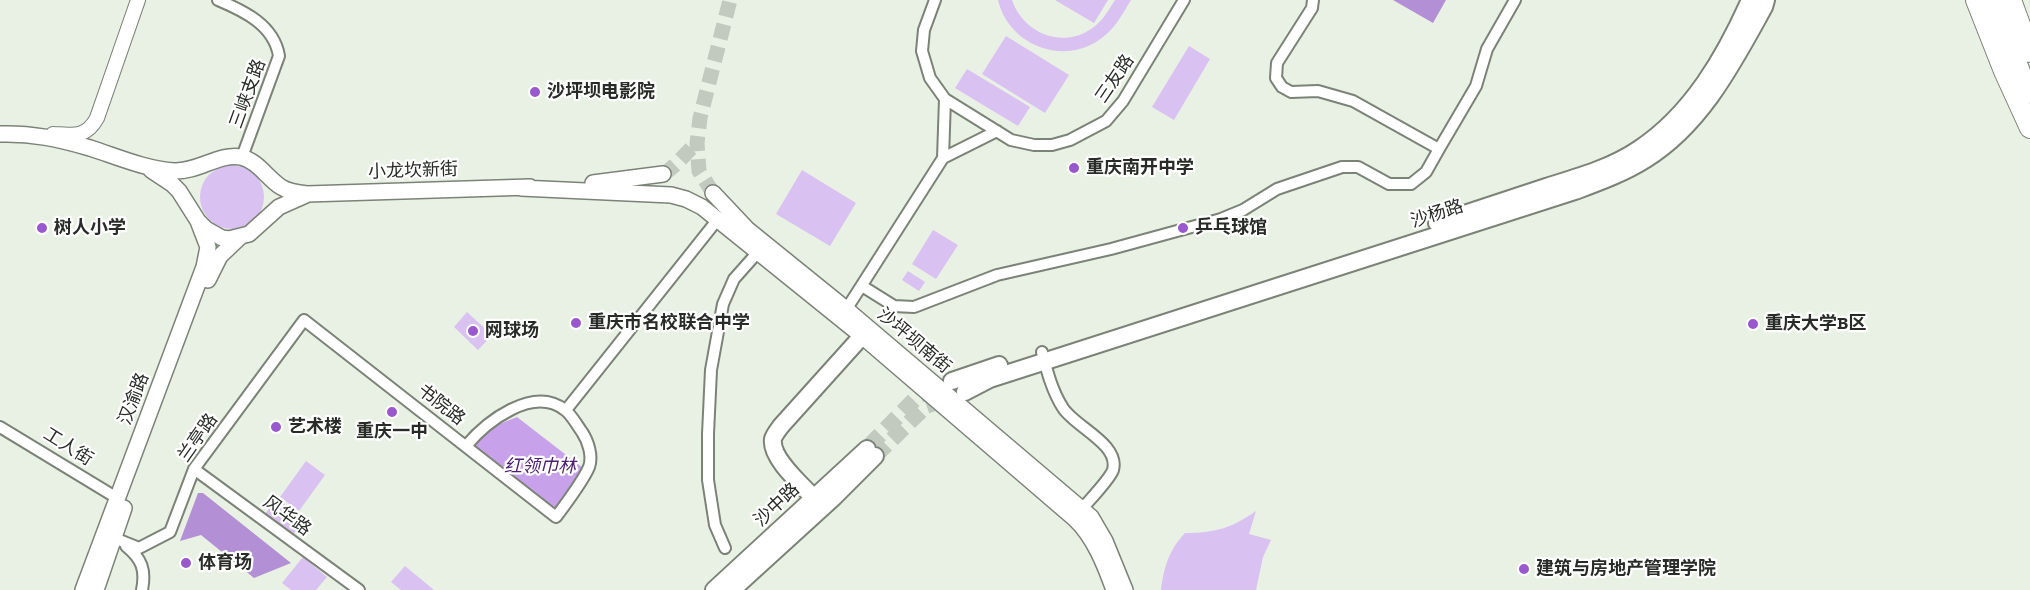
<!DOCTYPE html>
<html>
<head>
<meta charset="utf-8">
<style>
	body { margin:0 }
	canvas { display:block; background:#e9f1e4 }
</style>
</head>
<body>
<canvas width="2030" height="590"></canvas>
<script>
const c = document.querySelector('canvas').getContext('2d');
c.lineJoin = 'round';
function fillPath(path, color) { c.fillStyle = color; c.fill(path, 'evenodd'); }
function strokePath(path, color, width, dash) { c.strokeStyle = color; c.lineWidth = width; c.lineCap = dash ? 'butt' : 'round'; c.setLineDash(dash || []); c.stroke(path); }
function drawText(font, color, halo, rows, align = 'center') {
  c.font = font + ' "Zilla Slab","Noto Sans SC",serif'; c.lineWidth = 4.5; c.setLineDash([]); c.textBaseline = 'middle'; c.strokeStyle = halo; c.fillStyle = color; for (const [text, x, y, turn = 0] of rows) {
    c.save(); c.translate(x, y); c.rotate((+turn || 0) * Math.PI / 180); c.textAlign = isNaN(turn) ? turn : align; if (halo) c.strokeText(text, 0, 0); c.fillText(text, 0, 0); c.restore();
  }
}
fillPath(new Path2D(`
	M998 0H1012C1023 33 1062 49 1091 29 1102 22 1108 11 1115 0H1131C1122 15 1114 30 1099 40 1061 66 1008 44 998 0Z
	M1055 0H1108L1094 23Z
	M1006 36 1069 75 1045 113 982 74Z
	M1189 46 1210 59 1174 120 1152 107Z
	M967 69 1030 107 1018 126 955 88Z
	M200 197a32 32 0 1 1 64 0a32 32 0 1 1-64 0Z
	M802 170 856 203 830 246 776 214Z
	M933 230 958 245 936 279 912 264Z
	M908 271 925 282 919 291 902 280Z
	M467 312 492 335 478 350 454 327Z
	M306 461 325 475 299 511 280 497Z
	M277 498 305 520 289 540 261 519Z
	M1256 511 1249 534 1271 540 1263 557 1256 590H1161C1164 567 1169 550 1185 533 1215 533 1232 528 1256 511Z
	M303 557 327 577 316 590H291L282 583Z
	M405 566 434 590H401L391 582Z`), '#d9c1f1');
fillPath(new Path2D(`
	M517 417 583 468 557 513 471 446 497 425Z`), '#c7a2ea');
fillPath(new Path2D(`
	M1393 0H1446L1433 23Z
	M198 493H203L291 563 254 578 201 535 180 541Z`), '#b38fd5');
strokePath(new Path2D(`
	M663 174C676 167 685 153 697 143
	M713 193 699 171 697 143 700 118 730 0`), '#c2c9be', 15, [15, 8]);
strokePath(new Path2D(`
	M869 446 918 396 940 386
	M875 456 926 406 951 397`), '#c2c9be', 16, [16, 8]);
const minor = new Path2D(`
	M218 0C244 11 274 25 279 56L242 157
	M935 0 924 30 922 51 930 78 945 99 1011 140 1034 145H1052L1070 140 1106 121 1123 101 1184 0
	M1439 149 1476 86 1487 49 1515 0
	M943 158 997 131
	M862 286 894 306 914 307 997 275 1111 249 1221 219 1243 210 1277 189 1342 167H1358L1389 184H1411L1426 172 1439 149 1353 101 1318 91 1291 92 1282 87 1276 78 1277 63 1312 8 1313 0
	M844 313 943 158 945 99
	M1042 352C1047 371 1052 391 1063 408 1075 427 1120 444 1113 470 1109 481 1086 503 1078 514
	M566 410 718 219
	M0 427 117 498
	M194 469 359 590
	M114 538 139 548 170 532 194 469 304 320 556 517C565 505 584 479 589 467 593 456 588 441 582 432 577 425 571 414 565 410 533 385 486 422 466 446
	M126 546C142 559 146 570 142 590
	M725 548 715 525 708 480V434L711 370 723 304 734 279 758 252`);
const tertiary = new Path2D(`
	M53 134C74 135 86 138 97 118L138 0`);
const secondary = new Path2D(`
	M0 134C32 133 59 139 90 148 118 157 145 169 174 171 198 172 219 153 241 157 258 161 267 178 281 187 289 192 298 193 307 194L530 187
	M151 170 172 184 179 191 198 221 206 229 222 238 229 239 249 234 279 207 306 195
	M593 183 663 174
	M521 188 671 195 686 199 702 207 862 336 1075 519C1094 537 1105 565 1114 590
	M713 193 747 229 846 309 1091 517 1105 541 1125 590
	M208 280 220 256 240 237
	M83 590 204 267 208 247 198 221
	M96 590 124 508`);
const primary = new Path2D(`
	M1437 223C1473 211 1510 199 1546 187 1578 177 1611 168 1639 149 1692 114 1725 56 1750 0
	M952 381 999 365
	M965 392 990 379 1575 191C1599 182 1624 173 1646 159 1702 124 1733 63 1764 7L1766 0
	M814 498C802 485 770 458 773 439 774 435 778 430 781 426L862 336
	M714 590 867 449
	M732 590 834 497 875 456`);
const motorway = new Path2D(`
	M1976 0 2004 71 2030 128
	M1993 0 2028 93
	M2011 0 2030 52`);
strokePath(minor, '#7b8377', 14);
strokePath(tertiary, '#7b8377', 16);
strokePath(secondary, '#7b8377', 18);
strokePath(primary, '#7b8377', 20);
strokePath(motorway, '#7b8377', 22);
strokePath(minor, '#fff', 10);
strokePath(tertiary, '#fff', 14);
strokePath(secondary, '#fff', 15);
strokePath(primary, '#fff', 16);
strokePath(motorway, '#fff', 20);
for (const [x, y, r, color] of [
	[535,92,6,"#9958cd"],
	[1074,168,6,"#9958cd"],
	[42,228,6,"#9958cd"],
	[1183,228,6,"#9958cd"],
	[576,323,6,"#9958cd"],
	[1753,324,6,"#9958cd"],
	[473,331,6,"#9958cd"],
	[392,412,6,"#9958cd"],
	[276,427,6,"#9958cd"],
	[186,563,6,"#9958cd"],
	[1524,569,6,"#9958cd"]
]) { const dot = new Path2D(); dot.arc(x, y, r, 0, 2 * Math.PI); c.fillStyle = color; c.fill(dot); strokePath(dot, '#fff', 2); }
drawText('18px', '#282b27', '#fff', [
	["三友路",1115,79,-56],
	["三峡支路",248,94,-70],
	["小龙坎新街",413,171,-2],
	["沙杨路",1437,214,-18],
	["沙坪坝南街",914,341,40],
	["汉渝路",134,399,-69],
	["书院路",441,405,38],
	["兰亭路",198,438,-55],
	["工人街",68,447,32],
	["沙中路",777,505,-43],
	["风华路",287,516,36]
]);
drawText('bold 18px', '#282b27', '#fff', [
	["沙坪坝电影院",547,92],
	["重庆南开中学",1086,168],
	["树人小学",54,228],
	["乒乓球馆",1195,228],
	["重庆市名校联合中学",588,323],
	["重庆大学B区",1765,324],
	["网球场",485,331],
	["艺术楼",288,427],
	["重庆一中",392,432,"center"],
	["体育场",198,563],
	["建筑与房地产管理学院",1536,569]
], 'left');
drawText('italic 18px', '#4f2072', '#fff', [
	["红领巾林",540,467]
]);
</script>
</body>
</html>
